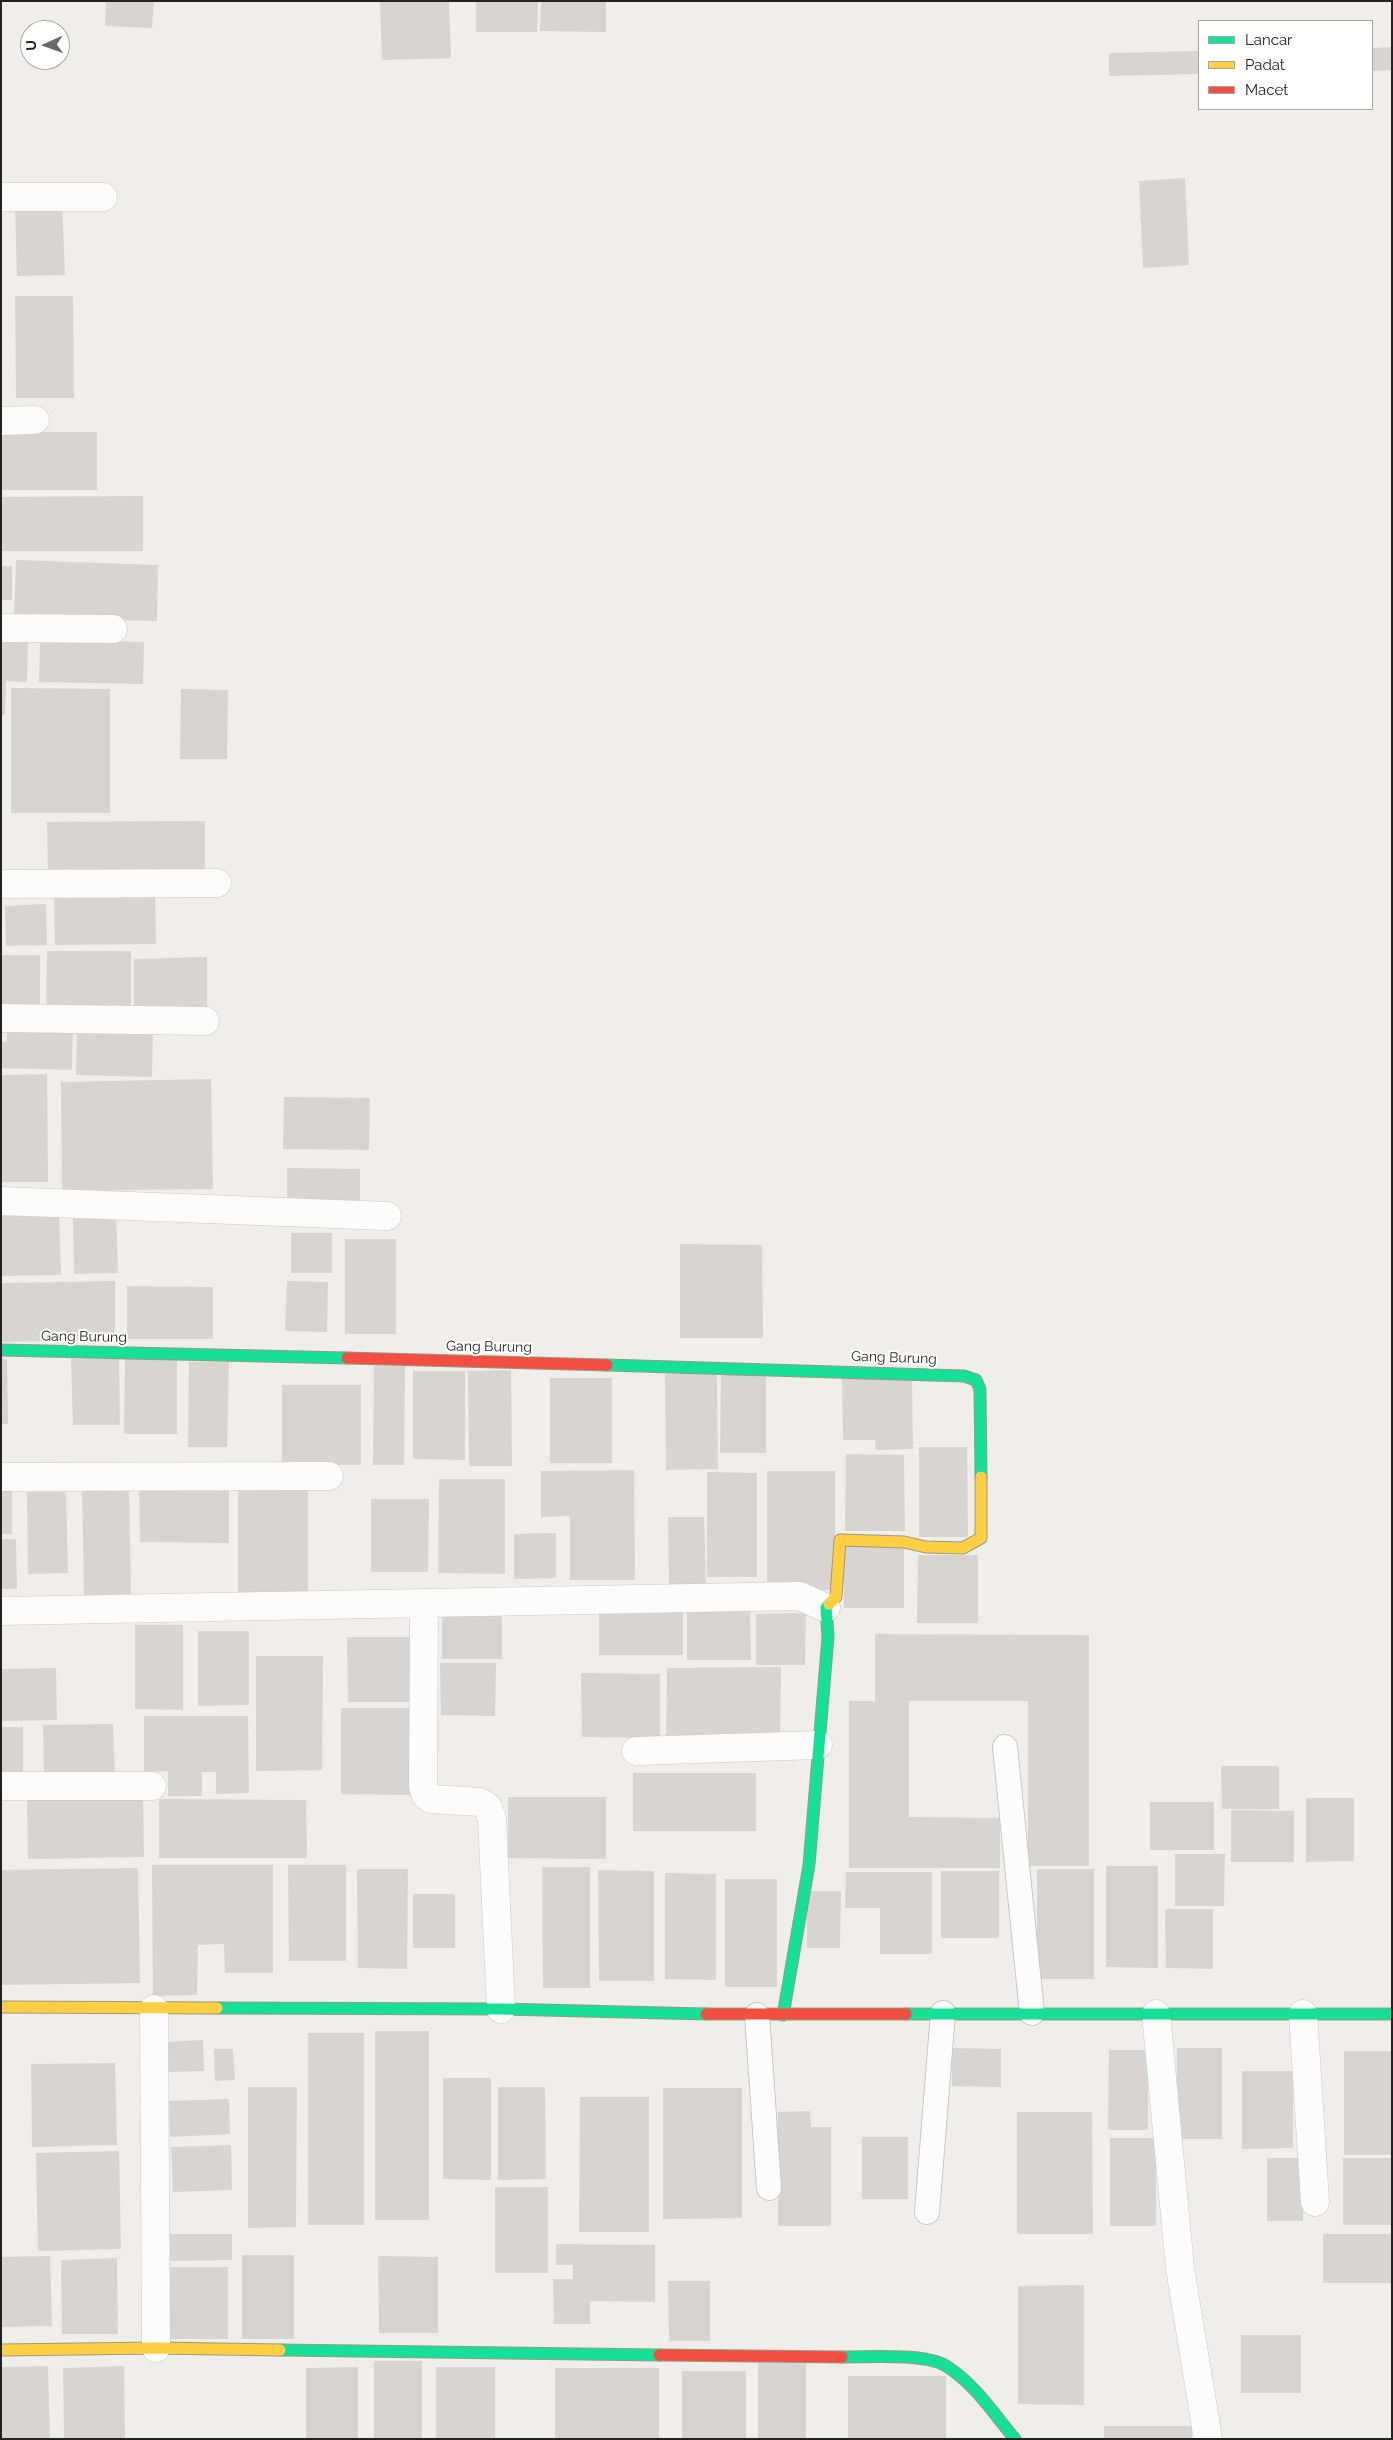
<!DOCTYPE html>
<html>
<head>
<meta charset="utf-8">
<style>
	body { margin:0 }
	#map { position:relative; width:1393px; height:2440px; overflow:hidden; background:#f0eeeb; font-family:Raleway,sans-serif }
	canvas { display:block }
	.frame { position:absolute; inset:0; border:2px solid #222; pointer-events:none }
	.legend { position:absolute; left:1198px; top:20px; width:175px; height:90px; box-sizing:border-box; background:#fff; border:1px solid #a7a7a7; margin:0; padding:6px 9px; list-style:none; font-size:15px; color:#222 }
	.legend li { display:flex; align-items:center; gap:10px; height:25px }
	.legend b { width:25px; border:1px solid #a7a7a7 }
	.north { position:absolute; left:20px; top:20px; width:50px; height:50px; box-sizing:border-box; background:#fff; border:1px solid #a7a7a7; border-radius:50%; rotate:268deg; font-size:14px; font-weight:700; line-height:20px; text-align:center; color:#222 }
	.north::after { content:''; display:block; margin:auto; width:18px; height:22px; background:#6a6968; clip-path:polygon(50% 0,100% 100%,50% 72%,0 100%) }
</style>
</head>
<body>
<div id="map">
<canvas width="1393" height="2440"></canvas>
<div class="frame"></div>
<ul class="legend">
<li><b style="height:6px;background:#16e098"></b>Lancar</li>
<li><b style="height:6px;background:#ffcf43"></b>Padat</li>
<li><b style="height:6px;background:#f24e42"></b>Macet</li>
</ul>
<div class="north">U</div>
</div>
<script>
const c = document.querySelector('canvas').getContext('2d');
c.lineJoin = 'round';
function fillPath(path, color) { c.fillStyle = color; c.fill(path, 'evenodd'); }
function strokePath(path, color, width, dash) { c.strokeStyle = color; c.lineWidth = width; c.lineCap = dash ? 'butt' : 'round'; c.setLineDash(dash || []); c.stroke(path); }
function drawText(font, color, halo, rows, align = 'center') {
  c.font = font + ' Raleway,sans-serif'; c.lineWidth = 4; c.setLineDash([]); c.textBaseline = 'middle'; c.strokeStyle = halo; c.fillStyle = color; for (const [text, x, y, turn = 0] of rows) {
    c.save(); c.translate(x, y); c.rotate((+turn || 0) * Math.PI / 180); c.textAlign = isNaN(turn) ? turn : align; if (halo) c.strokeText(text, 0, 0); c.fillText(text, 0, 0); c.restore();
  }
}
fillPath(new Path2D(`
	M106 1H154L152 28 105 26Z
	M380 1H449L451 58 382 60Z
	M476 1H538L537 32H476Z
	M541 1H606V32L540 31Z
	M1392 47V70L1372 71V48Z
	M1199 51V74L1109 76V53Z
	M1185 178 1189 265 1143 268 1139 181Z
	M62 202 65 275 17 276 15 204Z
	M15 296H73L74 398H16Z
	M1 432H97V490H1Z
	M143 496V551H1V497Z
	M16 560 158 565 157 621 14 617Z
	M1 566H12V600H1Z
	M1 636 28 637 27 682 6 681 5 715H1Z
	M40 639 144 642 143 684 39 682Z
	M11 688 110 689V813H11Z
	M181 689 228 690 227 759H180Z
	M205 821V878L48 880 47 822Z
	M155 893 156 944 55 945 54 895Z
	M46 904 47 945 6 946 5 906Z
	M47 951H131V1008H46Z
	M1 955H40V1006H1Z
	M207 957V1016L134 1017V959Z
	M7 1023 73 1024 72 1070 1 1068V1042H7Z
	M77 1026 153 1028 152 1077 76 1075Z
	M47 1074 48 1182H1V1075Z
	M211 1079 213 1189 62 1191 61 1082Z
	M284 1097 370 1098 369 1150 283 1149Z
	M287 1168 360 1169V1202L287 1201Z
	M116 1212 118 1273 74 1274 73 1213Z
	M59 1215 61 1275 1 1276V1216Z
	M291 1233H332V1273H291Z
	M345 1239H396V1334H345Z
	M680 1244 762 1245 763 1338H680Z
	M115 1281V1340L1 1342V1283Z
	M287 1281 328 1282 327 1332 285 1331Z
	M127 1286 213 1287V1339H127Z
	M119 1358 120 1425H73L71 1359Z
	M1 1359H7L8 1424H1Z
	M125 1359H177V1434H124Z
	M189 1362H229L227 1447H188Z
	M374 1366H405L404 1465H373Z
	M511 1370 512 1466H469L468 1371Z
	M413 1371H465V1460L413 1459Z
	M717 1373 718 1469 666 1470 665 1374Z
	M766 1374V1453H720L721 1375Z
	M912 1377 913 1449 876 1450 875 1440H843L842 1379Z
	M550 1378H612V1463H550Z
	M282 1385H361V1465H282Z
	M919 1447H967L968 1537H919Z
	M846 1454 904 1455 905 1531H845Z
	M634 1470 635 1580H570V1516L541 1517V1471Z
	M767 1471H835V1590H767Z
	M707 1472 757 1473V1577H707Z
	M439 1479H505V1574L438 1573Z
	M1 1481H12V1534H1Z
	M129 1484 131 1595 84 1596 82 1485Z
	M139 1484 229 1485V1543L140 1542Z
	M238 1484H308V1600H238Z
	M27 1492H66L68 1573 28 1574Z
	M371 1499H429L428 1572H371Z
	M668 1517H704L706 1584 669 1585Z
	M556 1533V1578L514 1579V1534Z
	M1 1539H16L17 1589H1Z
	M844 1545H904V1608H844Z
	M918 1555H978V1623H917Z
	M687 1607H750L751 1660H687Z
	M599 1609H683V1655H599Z
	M806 1613 805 1665H756V1614Z
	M442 1615H502V1659H442Z
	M135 1625H183V1710L135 1709Z
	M198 1631H249V1705L198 1706Z
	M875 1634 1089 1635V1866H1028V1701H909V1817L1000 1818V1868H849V1701H875Z
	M347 1637H419V1702H348Z
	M256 1656H323L322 1770 256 1771Z
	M440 1663H496L495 1716 441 1715Z
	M781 1667 780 1743H666L667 1668Z
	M56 1668 57 1720 1 1721V1669Z
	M581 1673 660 1674V1738L582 1737Z
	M341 1708H416V1795L341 1794Z
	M144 1716H248L249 1793 216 1794V1772H202V1796H168V1771L144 1772Z
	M113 1724 115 1778 44 1779 43 1725Z
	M1 1727H23V1778H1Z
	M1221 1766H1279V1809H1222Z
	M633 1773H756V1831H633Z
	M143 1796 144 1857 28 1859 27 1798Z
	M508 1797H606V1859L508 1858Z
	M1306 1798H1354V1861L1306 1862Z
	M159 1799 306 1800 307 1858H159Z
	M1150 1802H1214V1850H1150Z
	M1231 1810 1294 1811V1862H1231Z
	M1175 1854H1225L1224 1906H1175Z
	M152 1865H273V1973H225L224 1944 198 1945 197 1995 153 1996Z
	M288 1865H346V1961H289Z
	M1106 1866H1158V1968L1106 1967Z
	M542 1867H590V1988H543Z
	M138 1868 140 1983 1 1985V1870Z
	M357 1869H408L407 1969 358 1968Z
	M1037 1869H1094V1979H1037Z
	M598 1870 654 1871V1981H599Z
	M941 1871H999V1938H941Z
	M846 1872H932V1954H880V1908H845Z
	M665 1873 716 1874V1980L665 1979Z
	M725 1879H777V1987H725Z
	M807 1891H841L840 1948H807Z
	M413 1894H455V1948H413Z
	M1165 1909H1213V1969L1166 1968Z
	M375 2031H429V2220H375Z
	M308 2033H364V2225H308Z
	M203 2040 204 2071 167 2072 166 2042Z
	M952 2048 1001 2049V2087L952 2086Z
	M1177 2048H1222V2139H1177Z
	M214 2049H233L235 2080 215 2081Z
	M1109 2050H1148V2130H1108Z
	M1344 2051H1392V2155H1344Z
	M115 2063 117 2145 32 2147 31 2064Z
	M1242 2071H1293V2148L1242 2149Z
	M443 2078H491V2180L443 2179Z
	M248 2087H297L296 2227 248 2228Z
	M498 2087H545L546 2179 498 2180Z
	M663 2088H742V2218L663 2219Z
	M580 2097H649V2232H579Z
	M229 2099 230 2134 170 2137 169 2101Z
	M810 2111 811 2127H831V2226H778V2112Z
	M1017 2112H1092L1093 2234H1017Z
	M862 2137H908V2199H862Z
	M1110 2138H1156V2226H1110Z
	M231 2145 232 2190 173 2192 171 2147Z
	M119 2151 121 2249 38 2251 36 2153Z
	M1267 2158H1303V2221H1267Z
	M1343 2158H1392V2225H1343Z
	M495 2187H548V2273H495Z
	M165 2234H232V2260L165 2261Z
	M1323 2234H1392V2283H1323Z
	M556 2244 655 2245V2302L590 2301V2324H554L553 2279H573V2265H556Z
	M242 2255H294V2339H242Z
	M50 2256 52 2326 1 2327V2257Z
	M378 2256 438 2257V2333H379Z
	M117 2258 118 2334H62L61 2260Z
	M168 2267H228V2339H168Z
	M668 2281H710V2341H669Z
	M1084 2285V2405L1018 2404V2286Z
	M1241 2335H1301V2393H1241Z
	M374 2361H422V2439H374Z
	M758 2363H806V2439H758Z
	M48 2366 50 2439H1V2367Z
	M124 2366 125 2439H64L63 2368Z
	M358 2367V2439H306V2368Z
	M436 2367H495V2439H436Z
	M555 2368H659V2439H555Z
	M682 2371H746V2439H682Z
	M848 2376H946V2439H848Z
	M1104 2426H1192V2439H1104Z`), '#d7d4d2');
const lane = new Path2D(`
	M1005 1747 1032 2013
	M757 2015 769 2188
	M927 2212 943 2013`);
const street = new Path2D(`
	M1 197H103
	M1 421 35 420
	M1 628 113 629
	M1 884 217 883
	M1 1018 205 1021
	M1 1201 387 1216
	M1 1477 329 1476
	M424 1603 423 1787 426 1795 431 1799 480 1802 488 1807 492 1819 501 2009
	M1 1611 800 1596 826 1608
	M636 1751 818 1745
	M1 1786H152
	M154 2009 156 2348
	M1156 2014 1180 2268 1208 2439
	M1303 2014 1315 2202`);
const fast = new Path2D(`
	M1 1350 347 1358
	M607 1365 964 1376 976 1380 980 1389 981 1477
	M217 2008 501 2009 706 2014
	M906 2014H1392
	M783 2015 809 1865 828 1637 826 1608 829 1604
	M280 2350 659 2355
	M842 2357C868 2357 925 2353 946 2366 974 2383 994 2414 1015 2439`);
const slow = new Path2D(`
	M829 1604 836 1597 840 1540 904 1542 926 1547 963 1548 981 1538V1477
	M1 2007 217 2008
	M1 2350 156 2348 280 2350`);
const jam = new Path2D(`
	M347 1358 607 1365
	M706 2014H906
	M659 2355 842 2357`);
strokePath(lane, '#c9c8c7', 26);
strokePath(street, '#c9c8c7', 29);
strokePath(fast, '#999a82', 13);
strokePath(slow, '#999a82', 13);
strokePath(jam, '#999a82', 13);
strokePath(lane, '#fdfcfc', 24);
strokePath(street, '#fdfcfc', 28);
strokePath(fast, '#16e098', 11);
strokePath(slow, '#ffcf43', 11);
strokePath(jam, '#f24e42', 11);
drawText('14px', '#222', '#fff', [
	["Gang Burung",84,1337,1],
	["Gang Burung",489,1347,1],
	["Gang Burung",894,1358,2]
]);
</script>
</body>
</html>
